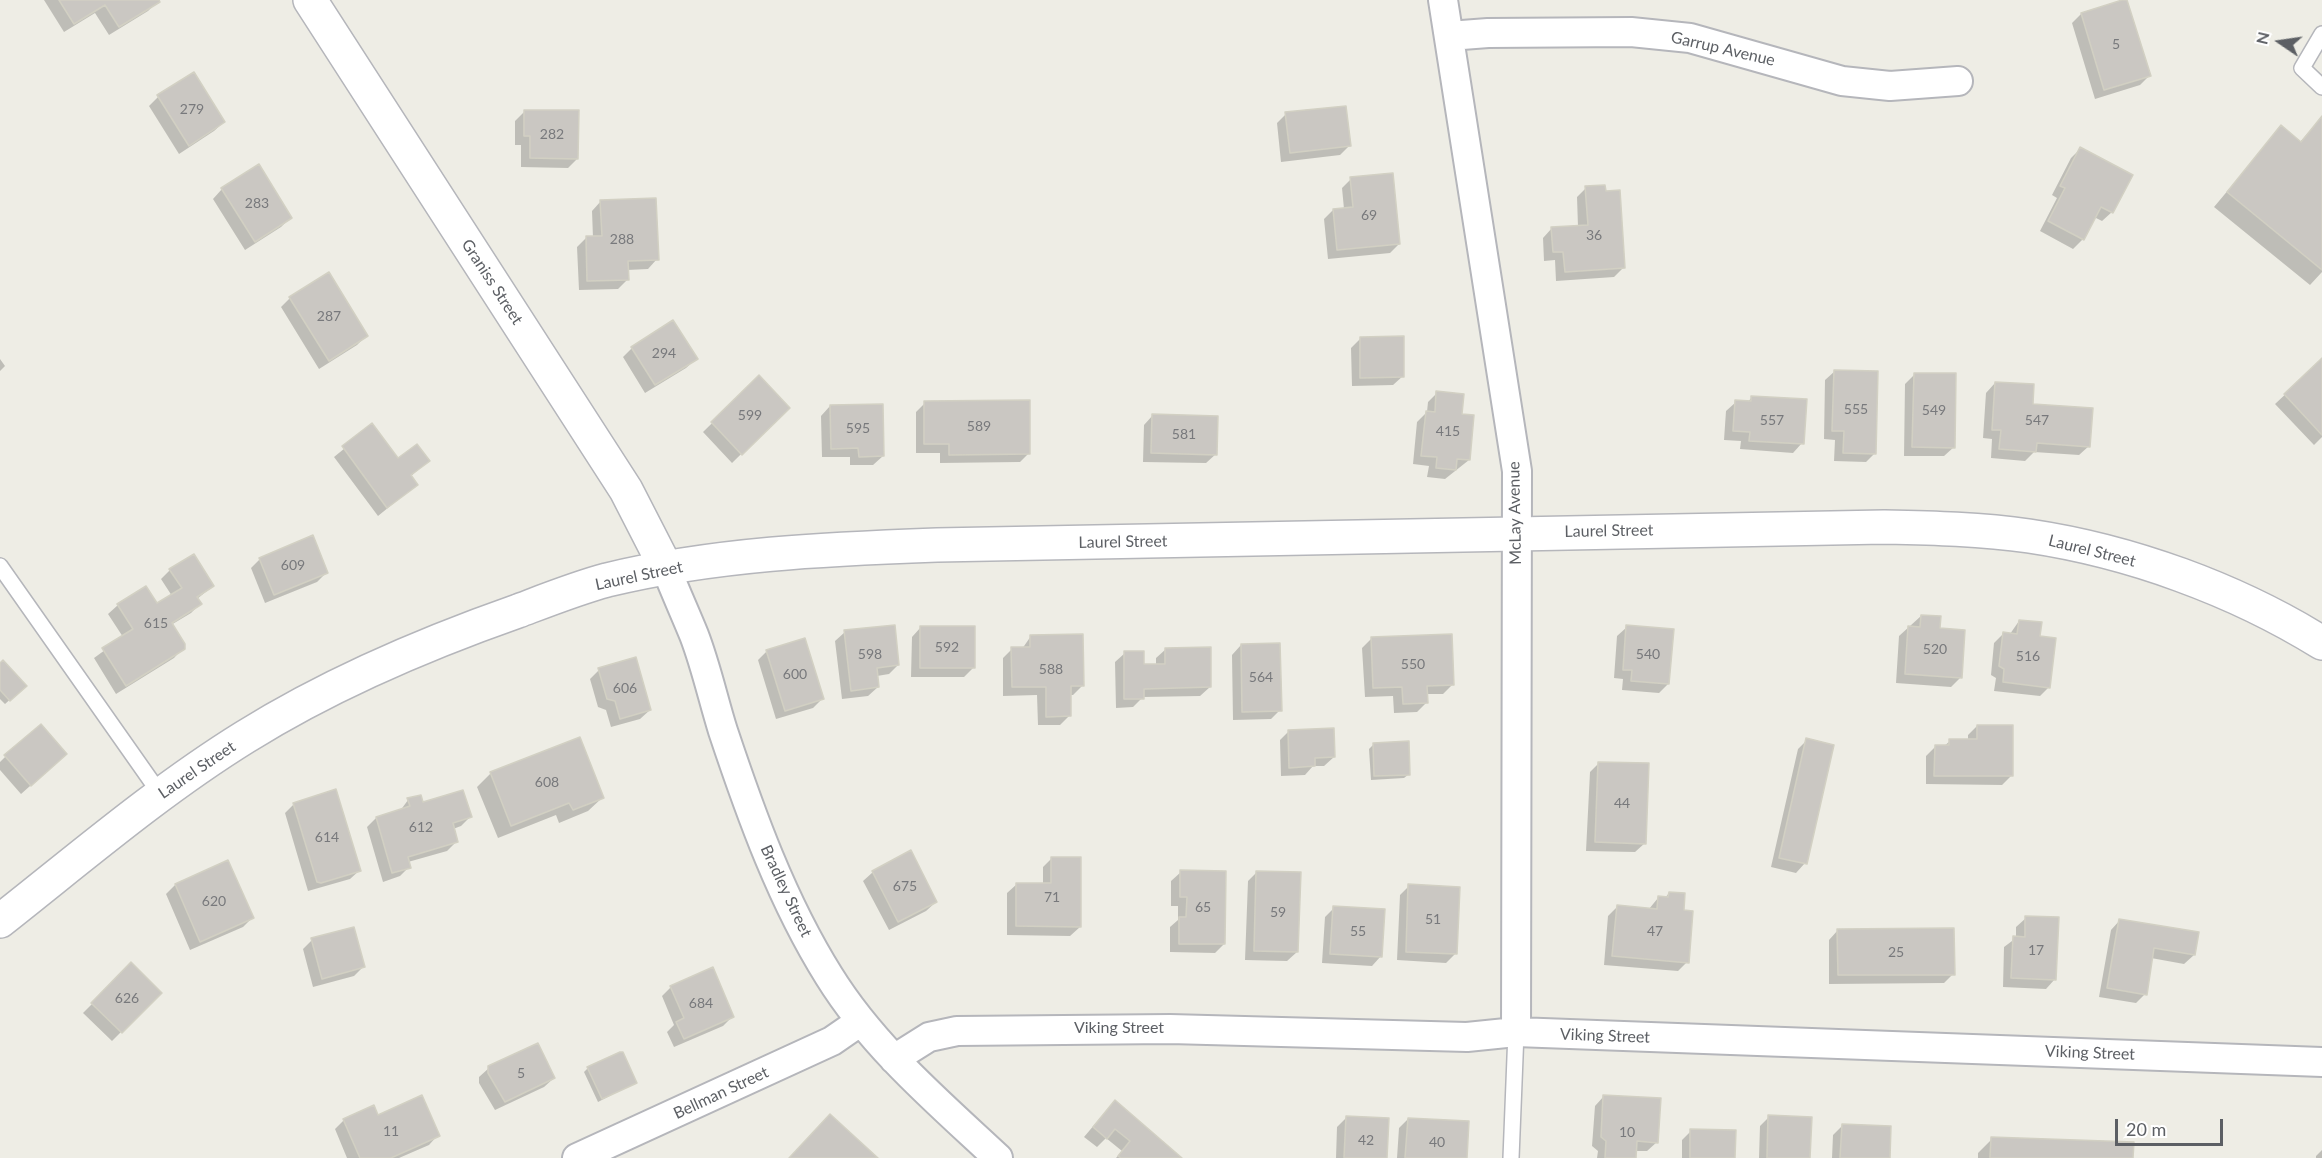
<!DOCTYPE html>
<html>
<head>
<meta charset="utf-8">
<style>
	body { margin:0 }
	#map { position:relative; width:2322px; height:1158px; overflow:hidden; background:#eeede5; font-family:Lato,sans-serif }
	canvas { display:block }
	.north { position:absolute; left:2250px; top:12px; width:60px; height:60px; -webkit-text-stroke:4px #fff; paint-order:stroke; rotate:283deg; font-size:16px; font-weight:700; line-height:24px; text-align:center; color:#5c5f64 }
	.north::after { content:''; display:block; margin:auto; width:21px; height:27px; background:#5c5f64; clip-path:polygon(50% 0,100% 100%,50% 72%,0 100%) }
	.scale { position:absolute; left:2115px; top:1119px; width:108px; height:27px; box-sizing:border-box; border:3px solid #5c5f64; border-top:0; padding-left:8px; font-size:18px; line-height:21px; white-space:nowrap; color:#5c5f64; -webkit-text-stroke:4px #fff; paint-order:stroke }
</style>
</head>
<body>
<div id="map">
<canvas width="2322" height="1158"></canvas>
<div class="north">N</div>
<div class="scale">20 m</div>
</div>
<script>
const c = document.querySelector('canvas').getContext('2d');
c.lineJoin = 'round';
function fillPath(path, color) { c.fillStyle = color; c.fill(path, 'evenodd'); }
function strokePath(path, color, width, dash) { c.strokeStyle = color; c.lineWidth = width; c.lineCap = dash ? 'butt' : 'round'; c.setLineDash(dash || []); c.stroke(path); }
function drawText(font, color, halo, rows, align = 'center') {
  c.font = font + ' Lato,sans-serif'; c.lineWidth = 4.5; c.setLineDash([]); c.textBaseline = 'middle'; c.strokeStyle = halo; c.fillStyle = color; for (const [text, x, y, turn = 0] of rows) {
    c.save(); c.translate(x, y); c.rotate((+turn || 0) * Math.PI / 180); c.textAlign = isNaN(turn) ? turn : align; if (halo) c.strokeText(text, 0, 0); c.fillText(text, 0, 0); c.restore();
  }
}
fillPath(new Path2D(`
	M44 0H157L158 1 148 11 109 35 95 13 64 32Z
	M2081 14 2149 76 2140 85 2095 99 2072 23Z
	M158 97 224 122 214 131 179 154 149 106Z
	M525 111 577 159 568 168 521 167V145H515V121Z
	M1286 114 1349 146 1340 155 1281 162 1277 123Z
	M2322 117V272L2310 285 2214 207 2281 127 2300 142Z
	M2080 149 2112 212 2102 221 2094 217 2083 239 2073 249 2040 231 2057 198 2052 195 2071 158Z
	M1351 179 1399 244 1390 253 1328 259 1324 219 1333 210 1344 209 1342 188Z
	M1586 188 1624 267 1614 277 1556 281 1555 260 1544 261 1543 238 1552 228 1578 227 1577 197Z
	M222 189 290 218 281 227 245 250 213 199Z
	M601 201 657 259 648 269 627 270V280L618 289 579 290 577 247 586 238H593L592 211Z
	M290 298 366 336 357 345 319 369 281 307Z
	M1361 338 1403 376 1393 385 1352 386 1351 348Z
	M632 348 696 359 686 368 645 393 623 357Z
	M0 359 5 366 0 371Z
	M2322 360V437L2314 445 2275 404Z
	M1835 371 1875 453 1866 462 1834 461 1835 440 1824 439 1825 380Z
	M1915 374 1954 447 1944 456H1904L1905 384Z
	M759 377 788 408 732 463 703 432Z
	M1995 383 2031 405 2089 446 2079 455 2034 452 2025 461 1991 458 1992 439 1983 438 1986 393Z
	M1437 393 1460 415 1469 460 1445 479 1427 477 1429 466 1413 464 1417 422 1427 412 1428 402Z
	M1752 397 1802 443 1793 453 1740 449 1741 441 1724 440 1726 411 1736 402 1747 403Z
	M925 403 1029 453 1020 462 940 463V453H916V412Z
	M830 406 883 456 873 465H850V457H822L821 416Z
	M1153 415 1216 454 1206 463 1143 462 1144 425Z
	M372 426 398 460 428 461 410 477 416 485 378 516 334 457Z
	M260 559 327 572 317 582 265 603 251 568Z
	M170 570 213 586 197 599 200 604 191 613 171 625 183 648 174 658 116 694 94 658 123 637 108 614 118 605 145 588 157 606 172 596 161 579Z
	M1921 616 1960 678 1951 687 1896 683 1899 636Z
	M2019 621 2038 637 2049 687 2040 696 1994 691 1996 678 1991 675 1994 643 2004 633 2010 634Z
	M921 627 973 668 964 677H911L912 637Z
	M1627 627 1668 684 1659 693 1622 690 1623 679 1614 678 1617 636Z
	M845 632 898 665 889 674 877 676 878 687 868 696 842 699 835 641Z
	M1031 636 1082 686 1073 695H1069V716L1060 725H1038L1037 695 1003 696V658L1012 649H1022Z
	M1372 638 1453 684 1443 694H1426V703L1417 712 1394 713 1393 696 1365 697 1362 648Z
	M1241 645 1280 710 1271 719 1233 720 1232 655Z
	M1166 649 1210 687 1200 696 1143 697 1133 707 1116 708 1115 662 1125 653 1143 666 1156 665V658Z
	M767 651 822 699 813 708 776 719 758 660Z
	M0 665 25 686 5 704 0 699Z
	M599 670 650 710 640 719 611 727 606 710 598 707 590 679Z
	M1977 726 2011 776 2002 785 1926 784V756L1935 747H1943L1950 741 1968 740V735Z
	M1289 731 1334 757 1324 766H1313L1305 775 1281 776 1280 740Z
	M1807 740 1805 863 1796 873 1771 867 1798 749Z
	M1373 745 1409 774 1404 778 1371 780 1369 749Z
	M6 756 56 763 21 794 0 770V762Z
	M1599 763 1645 843 1635 852 1586 851 1590 772Z
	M491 773 602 798 588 811 559 823 556 815 498 838 477 787Z
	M408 800 470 817 461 826 453 829 456 842 447 851 408 862 409 867 400 876 383 882 367 827 376 818 400 811Z
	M294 804 360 870 350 879 308 891 285 813Z
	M1052 858 1080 927 1070 936 1007 935V893L1017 884H1043V867Z
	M228 862 252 918 243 927 190 950 166 894 175 885Z
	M873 872 936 902 926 911 889 930 863 881Z
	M1181 872 1224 944 1215 953 1170 952V927L1178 920V906H1171V881Z
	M1257 872 1297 952 1287 961 1245 960 1248 881Z
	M1409 886 1456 953 1446 963 1397 960 1400 895Z
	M1669 893 1683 911 1687 962 1678 971 1604 965 1608 916 1617 907 1649 909 1658 898H1665Z
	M1334 908 1381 956 1372 966 1322 963 1325 917Z
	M2026 918 2055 979 2046 989 2003 987 2004 947 2016 938V927Z
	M2120 920 2194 955 2184 964 2151 958 2145 994 2136 1003 2099 997 2111 930Z
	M1838 930 1953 974 1944 983 1829 984V940Z
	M312 940 363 967 354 976 313 987 303 949Z
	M131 965 160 993 112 1041 83 1013Z
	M671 987 733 1016 723 1026 674 1047 667 1032 674 1025 662 996Z
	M489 1068 554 1078 544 1087 495 1110 479 1083V1077Z
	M588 1068 635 1083 598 1102 584 1072Z
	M1604 1096 1657 1142 1647 1151H1635L1634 1158H1597L1598 1151 1592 1146 1595 1106Z
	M1106 1111 1180 1158H1116L1122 1151 1106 1138 1097 1147 1084 1137Z
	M377 1117 438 1135 429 1145 399 1158H347L335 1129 344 1120Z
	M1769 1117 1809 1158H1759L1760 1126Z
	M1346 1118 1386 1158H1336L1337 1127Z
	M1408 1119 1465 1158H1397L1399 1128Z
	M1842 1126 1889 1158H1832L1833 1135Z
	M1691 1131 1734 1158H1682V1140Z
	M1992 1139 2132 1158H1978V1153Z
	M2322 1150V1158H2316V1156Z`), '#0003');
const building = new Path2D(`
	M59 0H159L160 2 119 27 105 5 74 24Z
	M2122 0H2127L2151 76 2104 90 2081 13Z
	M194 72 225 122 189 146 157 95Z
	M1346 106 1351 146 1290 153 1285 112Z
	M524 110H579L578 159 530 158V136H524Z
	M2322 116V270L2227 192 2281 125 2301 142Z
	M2080 147 2133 175 2113 213 2101 207 2084 240 2048 221 2065 188 2060 186Z
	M259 164 292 218 255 242 221 188Z
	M1393 173 1400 244 1337 250 1333 209 1353 207 1350 177Z
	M1605 185 1606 191 1620 190 1625 268 1565 272 1563 252H1553L1551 227 1588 225 1585 186Z
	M656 198 659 260 628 261 629 280 587 281 586 236H602L600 200Z
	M329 272 368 336 329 361 289 297Z
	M673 320 698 359 655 385 631 347Z
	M1404 336V377L1360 378V337Z
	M2322 358V435L2284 394Z
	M1834 370 1878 371 1876 454 1843 453 1844 431H1832Z
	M1914 373H1956L1955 448 1912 447Z
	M759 375 790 408 742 455 711 422Z
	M1995 382 2034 384 2033 404 2093 408 2090 447 2037 443 2036 452 1999 449 2001 430H1992Z
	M1436 391 1464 394 1462 414 1474 415 1470 460 1457 459 1456 470 1436 468 1437 457 1421 456 1426 411 1435 412Z
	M1751 396 1807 399 1804 444 1749 441 1750 432 1733 431 1735 400 1751 401Z
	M1030 400V454L949 455V444H924V401Z
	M883 404 884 456 859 457 858 448 831 449 830 405Z
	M1152 414 1218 416 1217 455 1151 453Z
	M372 423 398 458 417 444 430 461 411 475 418 485 387 508 342 446Z
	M313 535 328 573 274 595 259 558Z
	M194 554 214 586 197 597 202 604 172 623 185 644V649L126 686 102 648 133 629 117 604 146 586 157 603 182 588 169 569Z
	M1921 615 1941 616 1940 628 1965 630 1962 678 1905 674 1908 626 1920 627Z
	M2019 620 2042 622 2040 636 2056 638 2050 688 2003 682 2004 669 1999 666 2003 632 2017 634Z
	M895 625 899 665 877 668 879 687 851 691 844 630Z
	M1626 625 1674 629 1669 684 1631 681 1632 670H1623Z
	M920 626H975V668H920Z
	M1083 634 1084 686H1071V716L1046 717V687H1012L1011 647H1030V635Z
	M1452 634 1454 685 1427 686 1428 703 1403 704 1402 687 1373 688 1371 637Z
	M805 638 824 699 785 711 766 650Z
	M1280 643 1282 711 1242 712 1241 644Z
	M1211 647V687L1144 689V699H1124V651H1144V664H1165V648Z
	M636 657 651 710 620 719 615 701 607 699 598 668Z
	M3 660 27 686 10 701 0 690V663Z
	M41 724 67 754 31 786 4 755Z
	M1977 725H2013V776H1934L1935 745H1949V739H1977Z
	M1334 728 1335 757 1315 758V766L1289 768 1288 730Z
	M580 737 604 798 573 810 569 803 511 826 490 772Z
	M1806 738 1834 745 1807 864 1779 858Z
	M1409 741 1410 775 1374 776 1373 743Z
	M1598 762 1649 763 1646 844 1595 842Z
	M336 789 361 871 321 883 317 882 293 803Z
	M463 790 472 817 453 823 458 842 408 857 411 868 392 873 376 817 410 806 407 798 421 795 423 802Z
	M911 850 937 902 898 922 872 871Z
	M1051 857H1081V927L1016 926V883H1051Z
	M228 860 254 918 200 942 175 884Z
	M1180 870 1226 871 1225 944H1179V917H1186L1187 897H1180Z
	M1256 871 1301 872 1298 952 1254 951Z
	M1408 884 1460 887 1457 954 1406 952Z
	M1669 892 1685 893 1684 910 1693 911 1689 963 1612 956 1617 905 1657 909 1658 896 1668 897Z
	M1333 906 1385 909 1382 957 1330 954Z
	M2025 916 2059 917 2056 980 2011 978 2013 936 2025 937Z
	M2119 919 2199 932 2195 955 2154 948 2147 995 2107 988Z
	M354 927 365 967 322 979 311 938Z
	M1954 928 1955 975H1838L1837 929Z
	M131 962 162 993 122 1033 91 1003Z
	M713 967 734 1017 684 1039 676 1022 684 1018 670 986Z
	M538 1043 555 1078 505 1102 488 1073V1066Z
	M620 1052H623L637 1083 602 1099 587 1067Z
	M422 1095 440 1136 391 1158H360L343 1119 374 1105 378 1115Z
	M1603 1095 1661 1098 1658 1143 1637 1141 1636 1158H1605L1606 1141 1601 1137Z
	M1115 1100 1182 1158H1121L1118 1156 1130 1141 1115 1129 1107 1139 1093 1127Z
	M830 1114 878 1158H789Z
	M1768 1115 1812 1117 1810 1158H1767Z
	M1346 1116 1389 1118 1387 1158H1344Z
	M1408 1118 1469 1121 1467 1158H1405Z
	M1842 1124 1891 1126 1890 1158H1840Z
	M1690 1129 1736 1130 1735 1158H1690Z
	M1991 1137 2134 1142 2133 1158H1990Z`);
fillPath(building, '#cac7c2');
strokePath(building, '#d2d0c3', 1.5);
const service = new Path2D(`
	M2322 34 2302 68 2322 87
	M0 566 161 795
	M1511 1158 1516 1032`);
const minor = new Path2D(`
	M1443 0 1517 471 1516 1032
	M1449 36 1488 33 1631 32 1690 38 1842 81 1890 86 1958 81
	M666 568C675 591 685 613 694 635 706 666 713 699 723 731 751 815 782 901 829 976 873 1047 938 1102 998 1158
	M894 1059 929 1037 957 1031 1170 1029 1467 1037 1516 1032 2322 1062
	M577 1158 832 1041 861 1021`);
const tertiary = new Path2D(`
	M310 0 626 490 666 568
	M0 921C80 858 158 791 245 737 330 684 424 644 518 611 547 600 577 588 607 580 714 554 827 549 937 545L1884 527C1932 528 1981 529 2029 536 2130 551 2235 589 2322 643`);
strokePath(service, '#b5b6bb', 18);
strokePath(minor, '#b5b6bb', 32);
strokePath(tertiary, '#b5b6bb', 36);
strokePath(service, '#fff', 15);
strokePath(minor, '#fff', 28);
strokePath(tertiary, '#fff', 33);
drawText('14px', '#78797c', null, [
	["5",2116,44],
	["279",192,109],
	["282",552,134],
	["283",257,203],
	["69",1369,215],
	["36",1594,235],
	["288",622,239],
	["287",329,316],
	["294",664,353],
	["555",1856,409],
	["549",1934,410],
	["599",750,415],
	["557",1772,420],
	["547",2037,420],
	["589",979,426],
	["595",858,428],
	["415",1448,431],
	["581",1184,434],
	["609",293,565],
	["615",156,623],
	["592",947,647],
	["520",1935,649],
	["598",870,654],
	["540",1648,654],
	["516",2028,656],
	["550",1413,664],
	["588",1051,669],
	["600",795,674],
	["564",1261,677],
	["606",625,688],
	["608",547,782],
	["44",1622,803],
	["612",421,827],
	["614",327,837],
	["675",905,886],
	["71",1052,897],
	["620",214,901],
	["65",1203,907],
	["59",1278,912],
	["51",1433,919],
	["55",1358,931],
	["47",1655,931],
	["17",2036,950],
	["25",1896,952],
	["626",127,998],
	["684",701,1003],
	["5",521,1073],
	["11",391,1131],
	["10",1627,1132],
	["42",1366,1140],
	["40",1437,1142]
]);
drawText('16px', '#5c5f64', '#fff', [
	["Garrup Avenue",1723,49,13],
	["Graniss Street",492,282,57],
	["McLay Avenue",1515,513,-91],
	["Laurel Street",1609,531,-1],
	["Laurel Street",1123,542,-1],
	["Laurel Street",2092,551,14],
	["Laurel Street",639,576,-12],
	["Laurel Street",197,770,-34],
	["Bradley Street",786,891,65],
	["Viking Street",1119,1028],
	["Viking Street",1605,1036,2],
	["Viking Street",2090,1053,2],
	["Bellman Street",721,1093,-25]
]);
</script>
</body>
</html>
